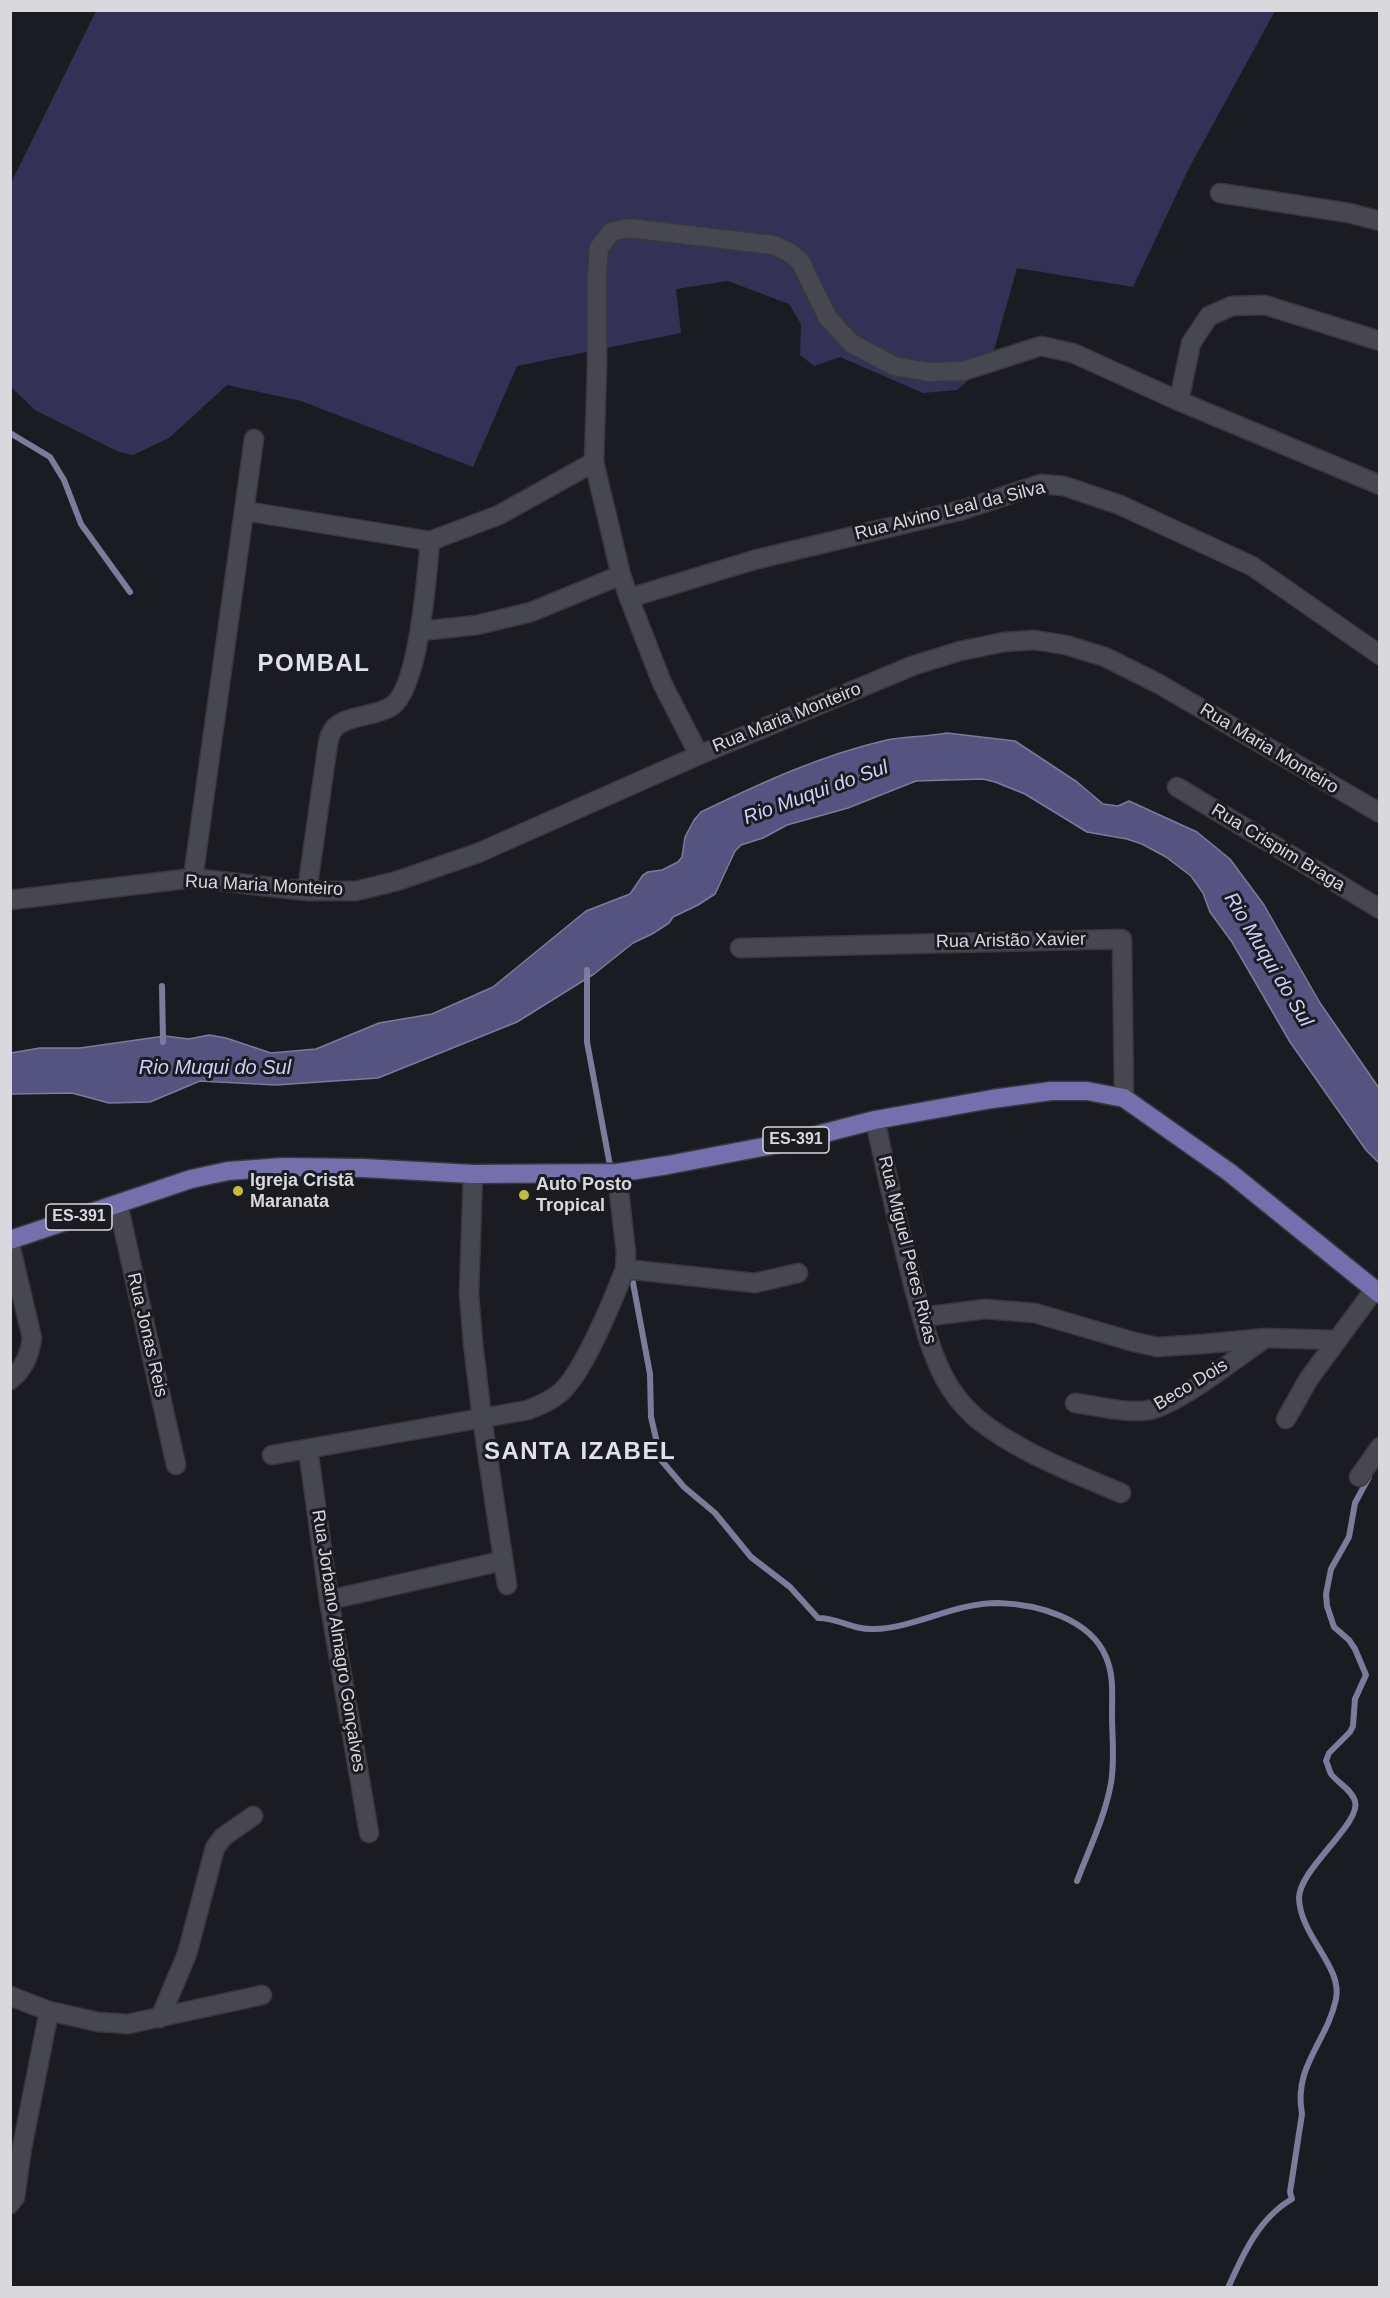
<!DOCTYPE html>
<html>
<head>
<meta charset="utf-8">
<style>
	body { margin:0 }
	#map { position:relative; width:1390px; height:2298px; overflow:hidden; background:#1b1b22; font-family:Arial,sans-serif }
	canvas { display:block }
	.frame { position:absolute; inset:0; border:12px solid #d8d8dd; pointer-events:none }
</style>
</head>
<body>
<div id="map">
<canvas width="1390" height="2298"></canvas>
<div class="frame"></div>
</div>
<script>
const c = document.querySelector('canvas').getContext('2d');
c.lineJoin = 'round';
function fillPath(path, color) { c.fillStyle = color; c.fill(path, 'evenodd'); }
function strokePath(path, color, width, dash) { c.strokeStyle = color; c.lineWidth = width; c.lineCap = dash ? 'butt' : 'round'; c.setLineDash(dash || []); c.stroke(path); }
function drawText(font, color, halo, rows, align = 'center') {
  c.font = font + ' Arial,sans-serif'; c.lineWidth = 6; c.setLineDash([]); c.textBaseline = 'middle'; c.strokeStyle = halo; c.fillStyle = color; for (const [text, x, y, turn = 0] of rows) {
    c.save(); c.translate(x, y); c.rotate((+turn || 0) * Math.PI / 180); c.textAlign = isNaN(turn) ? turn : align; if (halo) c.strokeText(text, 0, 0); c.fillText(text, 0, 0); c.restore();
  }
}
fillPath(new Path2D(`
	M96 11H1275L1188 170 1133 287 1017 268 991 361 957 390 923 393 840 357 814 366 800 355 801 324 789 304 728 281 676 289 681 333 517 366 473 467 301 401 227 385 169 438 133 455 119 452 35 410 11 387 10 185Z`), '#343156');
const water = new Path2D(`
	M947 733 1015 741 1077 782 1103 804 1118 806 1129 801 1197 832 1230 859 1264 905 1320 1003 1379 1088V1163L1366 1150 1290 1042 1232 942 1210 912 1203 893 1191 876 1166 857 1142 844 1127 839 1087 832 1025 794 995 782 983 779 916 781 848 808 787 825 763 838 741 845 735 851 715 894 698 905 673 917 669 923 652 934 633 943 594 974 517 1022 378 1078 276 1085 200 1081 150 1102 109 1103 72 1093 11 1094V1053L40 1048H80L165 1036 189 1039 209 1035 226 1038 271 1053 316 1049 379 1023 432 1014 493 987 586 911 630 894 643 875 648 872 662 870 678 862 682 857 685 837 694 820 701 812C761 783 821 755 887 740 906 736 927 737 947 733Z`);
fillPath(water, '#555380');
strokePath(water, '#7c7b9c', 1.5);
strokePath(new Path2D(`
	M10 433 50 457 64 480 81 524 130 592
	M587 970V1042L611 1171
	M162 986 163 1042
	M631 1272 650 1374 651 1417 661 1460 684 1487 715 1513 751 1557 790 1587 818 1618C840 1618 851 1630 874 1629 915 1628 954 1603 998 1603 1036 1604 1090 1618 1106 1657 1114 1676 1112 1694 1112 1715 1112 1737 1115 1760 1111 1783 1105 1817 1089 1849 1077 1881
	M1228 2288C1243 2254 1259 2218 1292 2199L1290 2192 1302 2114C1293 2066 1327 2042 1336 1999 1343 1967 1300 1936 1299 1898 1299 1869 1362 1823 1355 1801 1351 1789 1339 1784 1331 1774 1329 1770 1328 1765 1326 1761L1329 1753 1350 1732 1353 1726 1355 1699 1366 1675 1355 1649 1349 1640 1334 1627 1327 1606 1326 1594 1331 1569 1349 1537 1355 1503 1369 1477`), '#7c7b9c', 6);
const minor = new Path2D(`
	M1220 193 1349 213 1380 221
	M1179 401 1191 343 1209 316 1232 306 1265 305 1380 341
	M245 511 430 541 499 515 594 462
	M629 598 754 560 962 510 1041 484 1064 486 1120 505 1252 566 1380 655
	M421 631 477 625 531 612 621 575
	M699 755 662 683 629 598 621 575 594 462 597 367V273L599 248 611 232 629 228 773 245 789 252 800 261 828 318 851 343 894 366 929 372 963 371 1041 346 1073 353 1179 401 1380 485
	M1177 787 1380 909
	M193 878 254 439
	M307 891 328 743C329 739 330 734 333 730 343 715 376 717 392 706 419 687 427 575 430 541
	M10 900 193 878 307 891H356L397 881 478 853 699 755 912 666 960 651 1004 642 1034 640 1066 645 1105 657 1159 684 1380 813
	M740 948 1122 939 1124 1098
	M875 1120C887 1175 899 1230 913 1284 922 1317 929 1349 945 1379 952 1393 964 1407 976 1418 1018 1452 1072 1472 1121 1493
	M473 1174 469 1294 473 1343 482 1418 507 1585
	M118 1204 176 1465
	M10 1245 32 1338C30 1354 23 1370 10 1380
	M625 1269 755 1283 798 1273
	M922 1317 985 1309 1035 1313 1134 1342 1157 1347 1204 1344 1265 1338 1336 1340
	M1075 1403C1097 1406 1129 1414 1149 1410 1179 1404 1236 1358 1264 1339
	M1286 1419 1308 1380 1374 1290
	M308 1449 329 1600 369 1833
	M272 1455 528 1410C540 1405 551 1401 561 1392 584 1371 613 1300 625 1269L626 1253 617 1173
	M1359 1477 1380 1447
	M329 1600 502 1561
	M10 1996 49 2011 98 2022 128 2024 262 1995
	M160 2018 187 1954 215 1848 223 1837 253 1816
	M10 2204 15 2197 22 2148 49 2011`);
const major = new Path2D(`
	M10 1240 191 1179 228 1171 283 1167 363 1168 473 1174 617 1173 668 1165 794 1141 875 1120 992 1099 1051 1091H1087L1124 1098 1229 1172 1380 1294`);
strokePath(minor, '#38383d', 21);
strokePath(major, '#38383d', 21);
strokePath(minor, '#47474f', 18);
strokePath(major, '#746fad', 18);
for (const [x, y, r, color] of [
	[238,1191,6,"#c5bc3d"],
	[524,1195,6,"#c5bc3d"]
]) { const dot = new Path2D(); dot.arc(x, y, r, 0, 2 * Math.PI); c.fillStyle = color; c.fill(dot); strokePath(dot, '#1b1b22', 2); }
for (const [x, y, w] of [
	[796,1140,66],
	[79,1217,66]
]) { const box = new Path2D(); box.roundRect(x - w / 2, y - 13, w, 26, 4.5); c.fillStyle = '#1b1b22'; c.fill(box); strokePath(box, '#d8d8dd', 1.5); }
drawText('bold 16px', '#d8d8dd', null, [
	["ES-391",796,1140],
	["ES-391",79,1217]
]);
drawText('18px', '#d8d8dd', '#1b1b22', [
	["Rua Alvino Leal da Silva",950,511,-14],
	["Rua Maria Monteiro",787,718,-22],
	["Rua Maria Monteiro",1269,749,31],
	["Rua Crispim Braga",1278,848,31],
	["Rua Maria Monteiro",264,886,3],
	["Rua Aristão Xavier",1011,941,-1],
	["Rua Miguel Peres Rivas",907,1250,76],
	["Rua Jonas Reis",147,1335,77],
	["Beco Dois",1191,1385,-31],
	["Rua Jorbano Almagro Gonçalves",338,1641,81]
]);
drawText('bold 18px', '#d8d8dd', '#1b1b22', [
	["Igreja Cristã",250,1181],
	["Maranata",250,1202],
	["Auto Posto",536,1185],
	["Tropical",536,1206]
], 'left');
drawText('italic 20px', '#d0d0fd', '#1b1b22', [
	["Rio Muqui do Sul",816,793,-20],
	["Rio Muqui do Sul",1268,960,59],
	["Rio Muqui do Sul",215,1068]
]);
c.letterSpacing = '1.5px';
drawText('bold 24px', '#e1e1ea', '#1b1b22', [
	["POMBAL",314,664],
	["SANTA IZABEL",580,1452]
]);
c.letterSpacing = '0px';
</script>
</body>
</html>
